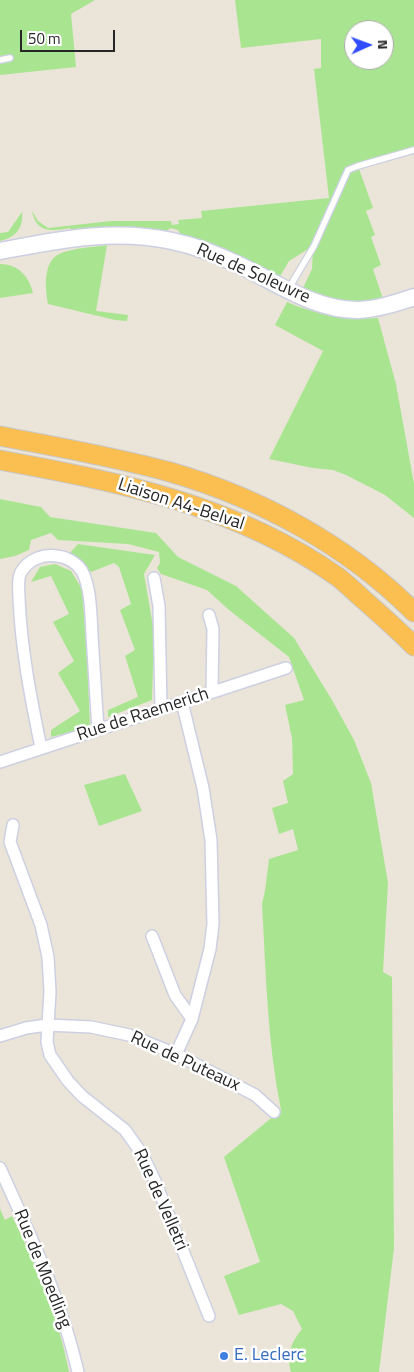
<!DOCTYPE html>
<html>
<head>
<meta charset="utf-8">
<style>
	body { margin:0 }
	#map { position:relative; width:414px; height:1372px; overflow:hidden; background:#ebe4d8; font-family:"Titillium Web",sans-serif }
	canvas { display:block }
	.north { position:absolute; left:344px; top:20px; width:50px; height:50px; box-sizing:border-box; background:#fff; border:1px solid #a9a9a9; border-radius:50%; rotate:88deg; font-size:14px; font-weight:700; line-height:20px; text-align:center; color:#272727 }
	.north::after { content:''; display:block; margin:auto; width:18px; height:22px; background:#314dff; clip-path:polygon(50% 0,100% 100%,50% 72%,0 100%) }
	.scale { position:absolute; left:20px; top:30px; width:95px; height:22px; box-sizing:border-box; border:2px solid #272727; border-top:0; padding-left:6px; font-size:15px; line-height:18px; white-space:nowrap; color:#272727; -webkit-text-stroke:4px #fff; paint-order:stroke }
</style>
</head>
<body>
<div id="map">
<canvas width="414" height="1372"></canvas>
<div class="north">N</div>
<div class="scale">50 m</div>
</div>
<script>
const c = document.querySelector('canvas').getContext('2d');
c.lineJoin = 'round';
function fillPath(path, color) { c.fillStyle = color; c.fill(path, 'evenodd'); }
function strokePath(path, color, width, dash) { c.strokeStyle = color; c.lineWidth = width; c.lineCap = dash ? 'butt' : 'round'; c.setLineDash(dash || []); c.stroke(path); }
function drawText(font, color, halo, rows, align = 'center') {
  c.font = font + ' "Titillium Web",sans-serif'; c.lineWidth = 5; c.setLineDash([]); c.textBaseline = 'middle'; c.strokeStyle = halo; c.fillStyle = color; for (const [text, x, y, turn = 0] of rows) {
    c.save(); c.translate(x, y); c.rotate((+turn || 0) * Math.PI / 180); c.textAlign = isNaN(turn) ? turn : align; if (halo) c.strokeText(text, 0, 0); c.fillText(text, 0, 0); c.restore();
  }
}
fillPath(new Path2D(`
	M0 0H95L71 14 76 67 0 75Z
	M235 0H414V150L358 166 373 208 366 211 375 235 371 237 381 265 373 269 383 299 357 302 328 298 303 288 312 269 313 246 289 261 279 278 181 235 178 230 171 228 164 232 144 228 108 227 72 232 70 228C52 231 37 234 32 211L38 221 48 228 111 221H171L172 225 179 224 178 220 202 218 201 211 329 198 314 69 321 68V39L241 48ZM354 30H384V60H354Z
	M22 212C24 228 15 238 0 241V233L8 232Z
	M107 245 96 311 128 315 127 321 115 320 48 304C45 287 42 258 64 252 77 248 93 247 107 245Z
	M0 264C18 264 29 276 33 293L0 298Z
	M287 302C317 315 346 320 378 318L396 384 414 484V518L385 495 346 475 333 470 313 468 269 459 323 351 275 325Z
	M0 499 41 507 50 517 156 533 178 557 236 586 294 638 332 700 354 740 371 783 388 883 383 972 392 977 394 1248 379 1372H291C286 1354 291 1343 302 1329L293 1311 281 1304 239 1315 224 1276 260 1262 224 1157 281 1110C267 1041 266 973 262 904L265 891 269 859 298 850 293 829 279 834 272 808 288 803 283 781 293 774 292 738 285 705 304 700 289 657 229 610 207 590 161 574 157 568 160 563 159 552 128 544 58 540 51 533 31 540 29 550 15 556 0 559Z
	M78 544 155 555 144 574 154 632 152 700 108 717V710L138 697 125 656 135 650 120 610 131 604 119 567 114 563 91 572 69 554Z
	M55 564 71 571 82 589 87 655 90 727 51 737V730L80 711 58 673 74 661 53 622 69 614 51 576 31 582 40 567Z
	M125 774 142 811 99 826 84 785Z
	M0 1209 5 1220 12 1216C36 1265 59 1318 69 1372H0Z`), '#a9e591');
const service = new Path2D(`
	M0 60 10 58
	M289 288 314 246 348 170 358 166 414 150`);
const minor = new Path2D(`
	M154 578 159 606 161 709
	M209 615 213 629 212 692
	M41 748C31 699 21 649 19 598 19 590 17 579 21 572 29 559 43 554 57 556 67 557 77 563 82 571 91 587 91 617 92 635 94 667 96 698 98 730
	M0 762 286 668
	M13 825 10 842 41 925 48 957 50 992 47 1042 50 1055 68 1081 82 1096 125 1130 142 1154 155 1181 209 1316
	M152 936 175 995 192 1019
	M0 1036 26 1028 47 1025 91 1027 129 1035 176 1054 255 1095 274 1112
	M176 1054 192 1019 210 949 213 924 211 840 203 788 182 702
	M0 1168C30 1235 62 1301 78 1372`);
const secondary = new Path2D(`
	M0 251C57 240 114 228 172 241 196 246 221 256 243 267 279 284 317 311 359 310 378 309 396 303 414 297`);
const trunk = new Path2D(`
	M0 436C57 447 115 457 170 472 260 498 347 545 414 612
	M0 460C120 482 236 505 338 577 347 584 355 592 364 600 381 615 398 630 414 646`);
strokePath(service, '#cdd0e2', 8);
strokePath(minor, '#cdd0e2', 14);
strokePath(secondary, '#cdd0e2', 19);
strokePath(trunk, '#c7c7c7', 21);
strokePath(service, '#fff', 5.5);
strokePath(minor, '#fff', 11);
strokePath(secondary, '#fff', 16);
strokePath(trunk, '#fbbe50', 19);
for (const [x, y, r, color] of [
	[224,1356,5,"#3f7fe0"]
]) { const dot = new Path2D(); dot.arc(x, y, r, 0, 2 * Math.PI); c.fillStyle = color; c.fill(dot); strokePath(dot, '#fff', 2); }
drawText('18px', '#272727', '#fff', [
	["Rue de Soleuvre",253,274,24],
	["Liaison A4-Belval",181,505,18],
	["Rue de Raemerich",143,715,-18],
	["Rue de Puteaux",185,1062,25],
	["Rue de Velletri",160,1200,66],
	["Rue de Moedling",42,1269,68]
]);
drawText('18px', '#366cbe', '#fff', [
	["E. Leclerc",234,1356]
], 'left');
</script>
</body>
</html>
